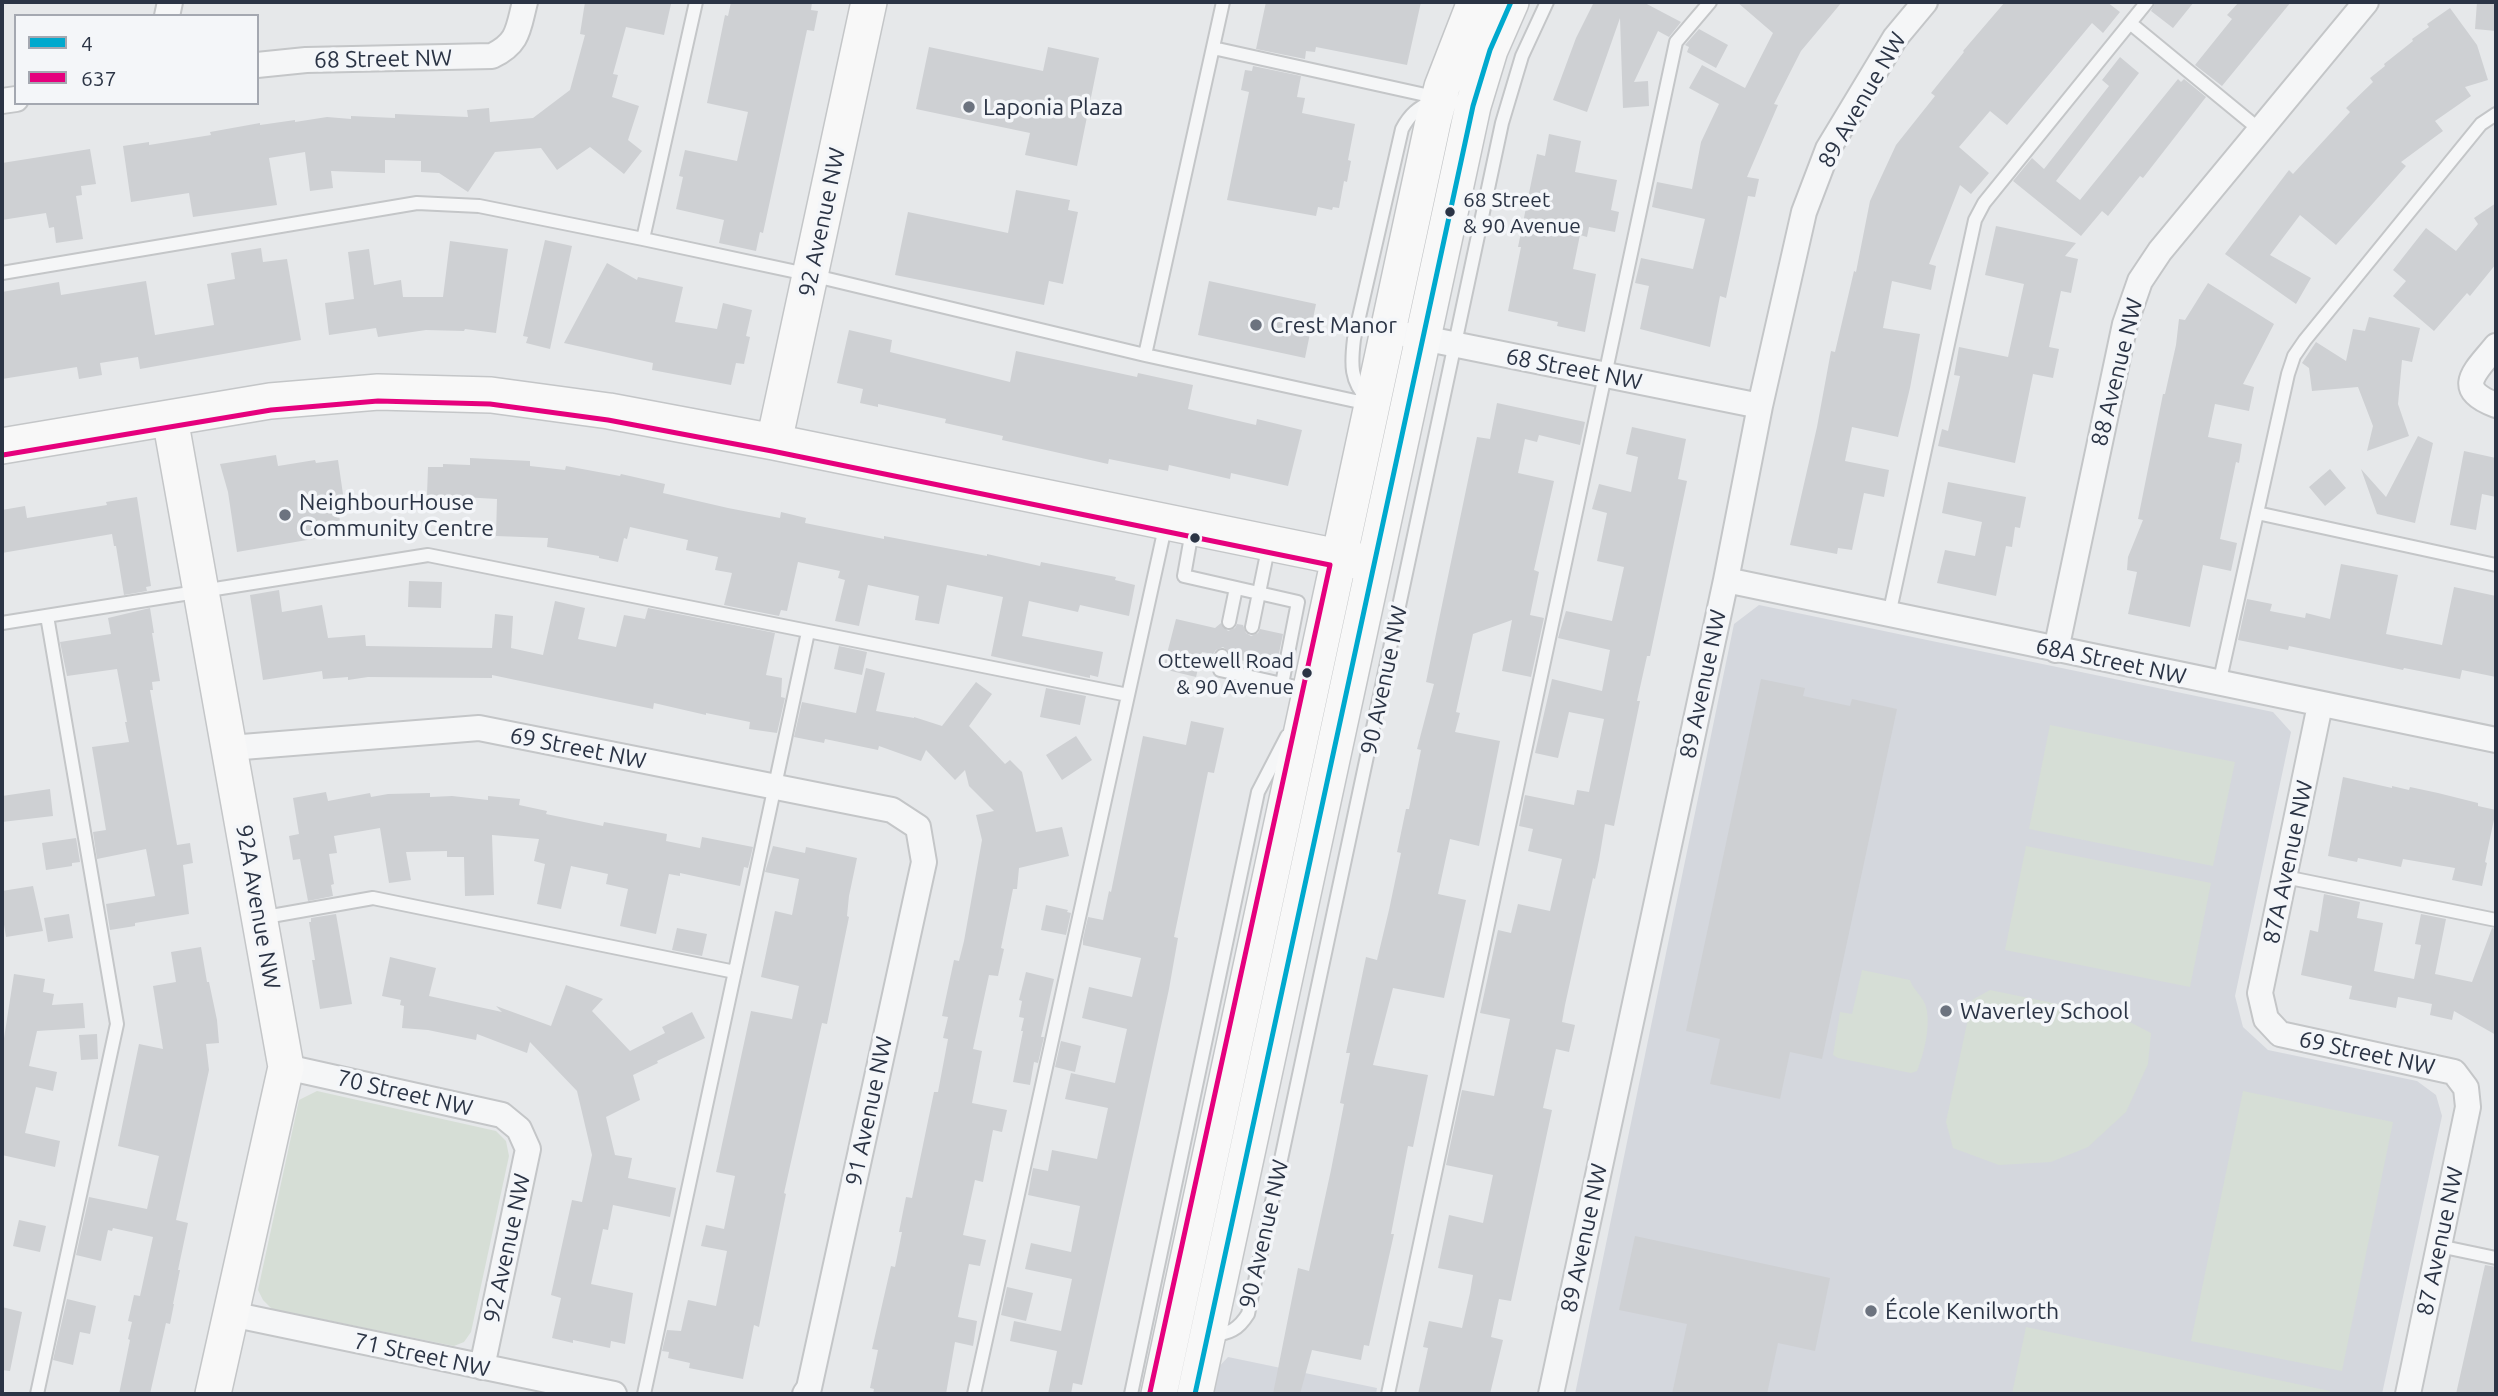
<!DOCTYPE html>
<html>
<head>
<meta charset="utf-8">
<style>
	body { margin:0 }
	#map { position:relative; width:2498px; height:1396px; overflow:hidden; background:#e6e8ea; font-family:Ubuntu,sans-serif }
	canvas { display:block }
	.frame { position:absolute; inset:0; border:4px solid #2b3445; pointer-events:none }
	.legend { position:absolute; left:14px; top:14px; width:245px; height:91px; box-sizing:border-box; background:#f4f6f9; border:2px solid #a4a8b1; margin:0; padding:9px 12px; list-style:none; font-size:21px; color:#2b3445 }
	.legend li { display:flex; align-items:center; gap:14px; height:35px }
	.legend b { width:35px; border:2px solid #a4a8b1 }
</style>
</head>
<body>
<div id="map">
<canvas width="2498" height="1396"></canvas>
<div class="frame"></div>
<ul class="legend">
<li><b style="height:9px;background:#00a9ce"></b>4</li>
<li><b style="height:9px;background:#e5007d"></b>637</li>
</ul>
</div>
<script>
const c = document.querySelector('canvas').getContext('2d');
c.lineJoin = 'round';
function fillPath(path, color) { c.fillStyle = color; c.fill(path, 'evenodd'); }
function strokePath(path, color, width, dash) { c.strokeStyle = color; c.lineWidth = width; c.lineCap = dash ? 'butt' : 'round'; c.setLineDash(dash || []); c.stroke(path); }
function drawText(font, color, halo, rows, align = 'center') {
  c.font = font + ' Ubuntu,sans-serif'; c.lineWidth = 7; c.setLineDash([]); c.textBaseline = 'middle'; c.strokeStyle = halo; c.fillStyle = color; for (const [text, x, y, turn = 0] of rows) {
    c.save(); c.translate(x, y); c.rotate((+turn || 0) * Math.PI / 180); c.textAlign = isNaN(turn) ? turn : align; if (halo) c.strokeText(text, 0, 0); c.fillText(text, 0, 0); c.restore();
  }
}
fillPath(new Path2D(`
	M1759 605 2273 712 2291 732 2235 996 2243 1027 2268 1050 2417 1081 2436 1095 2442 1116 2382 1394H1575L1734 624Z
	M1228 1357 1377 1388 1376 1394H1207L1211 1375Z`), '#d4d7dd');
fillPath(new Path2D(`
	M2050 725 2235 762 2213 866 2029 829Z
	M2026 846 2211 883 2190 987 2005 950Z
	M1862 970 1910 980C1913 990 1921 994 1925 1004 1932 1022 1924 1054 1917 1071L1911 1073 1838 1058 1833 1055 1840 1012 1852 1014Z
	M1990 990 2120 1017 2151 1033 2148 1064 2126 1112 2088 1147 2051 1162 1999 1165 1953 1148 1946 1122 1972 1000Z
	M317 1091 496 1131 506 1141 509 1156 471 1332 464 1342 454 1346 272 1309 263 1300 258 1290 299 1100Z
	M2243 1091 2393 1122 2342 1371 2191 1341Z
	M2026 1327 2330 1391V1394H2012Z`), '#d6ded6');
fillPath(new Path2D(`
	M585 2H659L671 4 664 35 626 27 613 74 618 75 612 97 639 106 628 140 642 151 624 174 590 147 557 170 541 148 495 152 468 192 439 173 421 172V161L385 160V173L331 171 333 188 310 191 305 152 269 158 277 205 193 217 189 193 131 202 123 146 149 142V145L211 135 210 132 260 123V125L295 120V122L327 117 351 119V116L395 118V114L468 117 467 110 489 108 490 122 533 118 570 90 585 35 580 34Z
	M731 2H812L811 10 818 11 814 31 807 30 763 233 760 232 756 251 719 243 724 220 676 209 683 177 679 176 685 150 737 161 748 112 707 103 725 15 728 16Z
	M1266 2H1421L1407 65 1316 47 1315 52 1306 51 1305 59 1256 49Z
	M1594 2H1643L1681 22 1669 37 1658 31 1634 82 1648 81 1649 106 1623 108 1620 18 1587 112 1553 100 1576 38Z
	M1737 2H1842L1801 51 1774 104 1778 105 1747 177 1759 179 1755 197 1748 196 1726 298 1720 296 1710 347 1640 329 1649 286 1635 283 1641 258 1693 269 1705 219 1652 207 1657 182 1692 189 1701 142 1719 104 1689 88 1702 65 1745 88 1773 33Z
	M2005 2H2107L2120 12 2103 33 2092 23 2007 125 1990 111 1959 147 1989 173 1971 194 1960 185 1929 264 1936 266 1931 290 1892 281 1883 328 1920 334 1910 388 1898 437 1852 427 1845 461 1889 470 1884 497 1864 493 1852 550 1838 548 1837 554 1790 545 1817 427 1831 351 1835 352 1854 271 1856 272 1870 201 1896 145 1935 96 1931 93 1964 52 1963 51Z
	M2156 2H2194L2173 28 2151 11Z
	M2239 2H2291L2222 86 2195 65 2232 19 2227 15Z
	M2477 2H2496V31L2475 29Z
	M2450 8 2477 45 2488 80 2465 87 2471 96 2435 121 2443 131 2401 162 2406 166 2336 245 2300 215 2270 255 2311 278 2296 304 2225 254 2289 170 2293 174 2350 112 2346 108 2373 82 2370 78 2385 66 2384 64 2413 41 2412 39 2429 27 2427 24Z
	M1699 29 1728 45 1716 68 1687 52 1689 47 1685 45Z
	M929 47 1043 71 1048 47 1099 58 1077 166 1025 155 1030 133 916 109Z
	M2120 57 2139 73 2056 181 2080 200 2178 79 2181 82 2184 79 2206 97 2143 178 2140 176 2108 216 2102 211 2081 236 2013 181 2032 158 2044 169 2109 86 2102 80Z
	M1253 66 1301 76 1297 97 1305 98 1302 113 1355 124 1348 160 1351 161 1347 182 1344 181 1339 208 1333 207 1332 210 1318 207 1316 216 1227 200 1249 92 1241 90 1245 70 1252 71Z
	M1549 134 1581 141 1575 172 1617 180 1611 210 1619 212 1615 232 1589 227 1587 237 1580 235 1573 269 1596 274 1585 332 1557 326 1558 322 1508 311 1521 247H1518L1537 154 1545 156Z
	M90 149 96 184 81 186 82 195 76 196 83 239 56 243 54 227 49 228 46 213 2 220V163Z
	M1016 190 1070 200 1068 210 1078 212 1063 284 1049 281 1044 305 895 275 908 212 1008 233Z
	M2496 203V264L2470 296 2467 293 2434 331 2393 296 2406 281 2393 270 2426 228 2456 251 2478 224 2474 218Z
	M1996 226 2076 243 2065 256 2078 259 2071 293 2061 291 2049 347 2059 349 2053 378 2033 374 2015 463 1938 446 1942 429 1948 431 1960 376 1954 375 1959 347 2008 357 2024 284 1985 275Z
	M545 240 572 246 550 349 526 343 528 337 523 336Z
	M450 241 508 249 496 333 465 329 464 331 426 330 378 337 376 328 329 335 325 303 354 299 348 252 369 249 374 285 401 280 403 297H443Z
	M261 248 263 262 287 259 301 340 140 369 138 357 100 363 102 375 79 379 77 367 2 379V292L59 282 61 295 146 281 155 335 214 325 207 284 235 279 231 253Z
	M607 263 637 280 638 277 683 287 675 322 717 329 723 303 752 310 746 336 750 337 744 364 736 363 731 385 652 370 653 363 564 343Z
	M1209 281 1316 304 1305 358 1198 335Z
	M2208 283 2274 324 2243 384 2254 387 2249 411 2215 404 2208 437 2242 444 2239 463 2236 462 2220 539 2237 543 2231 571 2203 565 2190 627 2128 614 2137 572 2127 570 2128 557 2143 520 2138 519 2163 394H2165L2176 345 2179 319 2185 320Z
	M2369 317 2420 328 2412 362 2402 360 2398 404 2409 436 2367 451 2373 426 2358 387 2312 391 2309 368 2302 363 2316 342 2346 361 2353 329 2365 331Z
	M849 330 892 340 890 352 1010 382 1016 351 1137 377 1138 373 1193 385 1188 409 1256 425 1257 419 1302 430 1288 486 1231 473 1230 479 1169 465 1168 471 1109 459 1108 464 1002 440 1003 436 945 423 946 419 878 404V407L860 403 863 389 837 383Z
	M1497 403 1585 422 1580 445 1539 435 1537 442 1525 439 1518 473 1554 481 1534 570 1539 572 1530 615 1544 618 1531 677 1502 671 1512 620 1473 634 1456 712 1460 713 1455 732 1500 741 1479 846 1450 839 1438 894 1466 900 1444 998 1393 988 1373 1065 1428 1075 1413 1147 1408 1146 1391 1234H1394L1369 1346 1364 1345 1361 1360 1312 1350 1300 1394H1273L1298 1268 1309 1271 1331 1170 1344 1104 1340 1103 1350 1053H1346L1366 957 1377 960 1389 910 1401 853 1397 852 1406 809H1409L1421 750 1417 749 1434 684 1426 682 1477 437 1490 439Z
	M1632 427 1686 439 1678 479 1687 481 1650 656H1647L1637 701H1640L1614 826 1605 824 1599 860 1595 879 1593 878 1565 1005 1562 1022 1575 1025 1569 1052 1556 1049 1543 1108 1552 1110 1511 1301 1499 1299 1491 1337 1503 1340 1490 1394H1418L1428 1348 1423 1347 1429 1321 1462 1328 1470 1293 1473 1275 1438 1268 1449 1215 1483 1223 1493 1175 1446 1165 1462 1090 1494 1096 1510 1019 1480 1013 1498 930 1511 933 1518 904 1550 911 1562 859 1528 851 1533 829 1519 826 1525 795 1574 805 1577 790 1589 792 1604 719 1569 712 1558 758 1535 753 1552 679 1602 691 1610 650 1558 638 1566 611 1612 621 1624 567 1597 561 1607 513 1592 509 1599 484 1631 492 1638 457 1626 454Z
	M2418 436 2433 443 2415 523 2377 514 2361 469 2386 497Z
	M2464 451 2496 458V497L2482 494 2476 530 2450 525Z
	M276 455 278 466 315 460 316 463 338 460 344 501 337 502 342 534 237 552 228 492 220 464Z
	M470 458 530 461V466L565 470 566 466 620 476 621 474 665 484 663 493 728 508 780 518 781 512 806 518 805 523 884 539V536L987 556V554L1040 566 1041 562 1116 577 1115 580 1135 585 1129 616 1080 605 1078 612 1029 601 1022 636 1103 652 1098 677 1090 675V678L991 656 1003 597 947 585 939 624 915 620 919 596 868 585 859 626 835 621 845 580 838 578 840 571 798 562 787 611 781 610 779 616 724 605 732 573 715 570 718 557 686 550 688 540 630 527 627 539 624 538 618 562 599 558V556L547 547 548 538 496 536 497 499 427 495 428 467H443V464L470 465Z
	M2330 469 2346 488 2325 506 2309 487Z
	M1948 482 2026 497 2020 528 2015 527 2012 547 2006 546 1996 596 1937 583 1945 550 1975 556 1982 522 1942 513Z
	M137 497 151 586 146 587 147 591 124 595 116 546H114L112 534 2 553V510L25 506 27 518 107 505 106 502Z
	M2341 564 2398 575 2386 634 2442 645 2454 587 2496 596V677L2462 670 2460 679 2404 668 2403 670 2289 646 2288 650 2238 640 2247 599 2272 604 2270 611 2305 618 2306 613 2330 619Z
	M409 581 442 582 441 608 408 607Z
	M279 590 282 612 322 605 328 638 365 635 366 646 492 648 495 614 513 616 511 648 543 655 555 601 585 608 578 639 616 647 624 615 645 619 648 608 775 633 766 675 782 678 781 697 785 698 777 733 749 729 750 722 706 713V715L654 703 653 709 492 675V678L368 677 348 680V677L323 679 322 671 263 680 250 595Z
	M150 608 154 633H152L160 681 152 682 153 690H150L164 771 177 845 190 843 193 863 183 865 189 914 135 923V926L110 930 106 904 155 896 146 849 97 859 93 832 106 830 92 747 129 742 125 722H127L117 669 67 676 60 642 111 634 108 618Z
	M1176 619 1215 628 1221 623 1228 631 1235 628 1237 624 1243 625 1246 633 1251 636 1258 633 1260 629 1283 634 1276 668 1231 658 1230 652 1223 647 1216 650 1213 654 1202 652 1196 677 1163 669Z
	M839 646 867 652 862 675 834 669Z
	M866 668 885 673 876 711 914 718V717L942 726 976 682 992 694 969 726 1005 764 1010 760 1022 772 1036 832 1062 827 1069 856 1019 868 1017 889H1013L1001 948 1004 949 998 976 989 975 973 1049 982 1051 972 1103 1007 1110 1002 1132 993 1130 983 1182 975 1180 963 1235 986 1240 980 1266 969 1264 958 1317 977 1321 973 1346 955 1342 946 1394H873L874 1389 870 1388 878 1350 872 1349 891 1266 895 1267 902 1232H899L906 1197 912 1198 934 1092H938L948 1039 943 1038 948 1017 942 1016 954 960 959 961 964 941 982 840 976 815 994 811 969 786 965 770 955 780 926 750 921 761 879 746 878 750 825 739 824 743 794 737 802 702 856 713Z
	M1761 679 1805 688 1803 696 1850 706 1852 699 1897 709 1822 1059 1790 1052 1780 1099 1710 1084 1720 1039 1686 1031Z
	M1046 688 1086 696 1080 725 1040 717Z
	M1191 721 1224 728 1214 773 1208 772 1174 937 1178 938 1169 989 1138 1132 1082 1385 1073 1383 1071 1394H1048L1057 1351 1010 1341 1014 1321 1061 1331 1072 1279 1025 1269 1031 1243 1071 1252 1080 1206 1028 1195 1033 1168 1048 1171 1052 1150 1097 1159 1108 1108 1065 1099 1071 1073 1115 1083 1127 1029 1082 1018 1089 987 1132 997 1141 958 1083 945V939L1088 917 1103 920 1109 891 1111 892 1143 736 1186 745Z
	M1076 736 1092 760 1062 780 1046 755Z
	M2343 777 2392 788V786L2409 790 2410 787 2438 793 2478 803V806L2496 810 2485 862 2487 863 2482 886 2452 880 2455 868 2403 859 2401 867 2358 858 2357 862 2328 856Z
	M50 789 53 816 2 822V796Z
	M326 792 328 801 370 793 371 797 388 794 430 793V797L452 796 488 800V796L520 799 519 805 547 811 546 814 603 826 604 822 667 834 666 841 700 848 702 837 753 847 748 868 744 867 740 886 680 873V876L669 874 656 934 620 926 628 889 606 884 608 874 571 866 561 909 537 904 545 864 534 861 539 839 492 835 494 895 465 896 464 857H447V851L406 852 411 880 389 883 380 828 334 836 337 853 329 854 334 884 331 885 333 896 308 901 300 859 293 860 289 836 299 834 293 798Z
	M76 838 80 862 72 863V866L46 870 42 843Z
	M773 846 805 853 806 847 857 858 849 896 847 916 849 917 827 1024 822 1023 784 1193 786 1194 759 1327 754 1325 743 1379 689 1368 690 1363 668 1358 669 1352 662 1351 667 1330 681 1331 688 1300 716 1306 727 1251 701 1246 706 1225 724 1229 735 1176 716 1172 751 1011 792 1019 799 986 761 977 775 911 792 915 799 879 765 872Z
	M33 886 43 931 6 937 2 912V891Z
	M2324 894 2360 902 2357 918 2383 923 2374 971 2414 979 2421 945 2415 944 2421 914 2446 919 2435 974 2472 982 2492 928 2496 929V1035L2454 1011 2452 1020 2430 1015 2432 1004 2398 997 2396 1008 2349 999 2352 986 2301 975 2310 930 2318 932Z
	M1046 905 1068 910 1067 912 1071 913 1066 935 1041 930Z
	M69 914 73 938 48 942 44 918Z
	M336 914 352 1004 320 1009 312 960H315L309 922H311V918Z
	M677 928 707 934 702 956 672 950Z
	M201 947 207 982H209L217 1020 219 1043 206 1044 209 1070 176 1220 188 1223 178 1270H180L173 1304H174L170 1324 166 1323 150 1394H119L130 1340 128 1339 132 1322 128 1321 134 1295 140 1296 153 1237 113 1228 112 1231 108 1230 101 1261 76 1255 89 1197 147 1209 159 1156 118 1146 139 1044 163 1049 153 986 176 982 171 952Z
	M390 957 436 968 429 996 502 1012 496 1006 551 1026 566 985 603 999 592 1011 630 1051 665 1033 662 1027 692 1012 705 1038 657 1061 658 1063 633 1075 640 1100 606 1117 615 1155 632 1158 628 1178 676 1188 670 1217 613 1205 608 1230 603 1229 591 1284 633 1293 625 1344 611 1341 610 1348 573 1340V1343L552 1338 561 1298 551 1295 572 1200 582 1202 592 1155 577 1091 530 1042 527 1053 477 1034 476 1040 428 1030 402 1028 404 1006 400 1005 401 1000 382 996Z
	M1026 972 1054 979 1041 1037H1044L1038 1063 1034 1062 1030 1085 1013 1082 1023 1031H1021L1024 1018 1019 1017 1022 1001 1019 1000Z
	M14 974 45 979 43 992 54 994 52 1005 83 1003 85 1028 37 1031 29 1066 57 1072 53 1091 36 1087 25 1133 60 1141 55 1167 2 1155V1051Z
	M97 1034 98 1059 81 1060 79 1035Z
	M1061 1041 1081 1046 1075 1072 1055 1067Z
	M19 1220 46 1226 40 1252 13 1246Z
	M1635 1236 1830 1278 1815 1351 1778 1343 1767 1394H1672L1687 1324 1619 1310Z
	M2485 1265 2496 1267V1394H2456Z
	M1007 1287 1033 1293 1026 1321 1001 1315Z
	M67 1299 96 1306 90 1334 80 1332 73 1365 53 1360Z
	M2 1307 22 1312 10 1371 2 1370Z`), '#ced0d3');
const lane = new Path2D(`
	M2130 23 2260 130
	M1213 48 1439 98
	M643 239 696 2
	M2 273 417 203 479 206 643 239 811 275 1145 355 1369 404
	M1145 355 1223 2
	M1368 400C1350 381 1351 364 1354 339L1402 129C1410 114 1418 108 1432 101
	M2257 513 2496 565
	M1192 531 1184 576 1298 602 1282 684 1310 690
	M1889 615 1975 220 1984 203 2147 2
	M1229 622 1236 588
	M2 623 428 555 1128 695
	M1252 627 1269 544
	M1222 656 1220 670 1282 684
	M2219 684 2288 374 2294 356 2305 340 2481 124 2496 114
	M2285 877 2496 920
	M260 918 373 898 735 972
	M2439 1246 2496 1258
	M1211 1336C1230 1333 1238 1330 1248 1314L1502 123 1522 56 1547 2
	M37 1394 117 1024 47 616
	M644 1394 808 632
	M974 1394 1166 523
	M1131 1394 1258 792 1287 736
	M1388 1394 1676 42 1710 2`);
const street = new Path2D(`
	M167 16 170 2
	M257 65 306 60 492 56C519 43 518 29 525 2
	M2 101 16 99
	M1408 335 1760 406
	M2496 346C2476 371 2452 389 2496 405
	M1726 580 2496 740
	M2056 650 2125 324 2140 281 2160 251 2366 2
	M2320 705 2260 993 2266 1019 2280 1034 2454 1072 2466 1088 2468 1107 2408 1394
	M230 748 479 728 892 810 918 827 924 862 809 1388 805 1394
	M286 1067 502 1115 519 1129 528 1149 482 1367
	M231 1314 614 1394
	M1551 1394 1726 580 1760 406 1804 212 1828 149 1895 38 1925 2`);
const secondary = new Path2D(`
	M170 418 286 1067 213 1394
	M774 442 869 2
	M2 446 270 401 378 392 491 395 609 411 774 442 1363 562
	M1159 1394 1433 122 1442 87 1475 2
	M1195 1394 1473 106 1490 50 1511 2`);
strokePath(lane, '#c4c6c8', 16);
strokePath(street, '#c4c6c8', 28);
strokePath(secondary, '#c4c6c8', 38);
strokePath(lane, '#f5f6f7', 12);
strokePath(street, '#f5f6f7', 24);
strokePath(secondary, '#f8f8f8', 35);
strokePath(new Path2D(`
	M1195 1394 1473 106 1490 50 1511 2`), '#00a9ce', 5);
strokePath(new Path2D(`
	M3 455 271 410 378 401 490 404 608 420 772 451 1330 565 1150 1392`), '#e5007d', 5);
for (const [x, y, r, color] of [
	[969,107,7,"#6c737f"],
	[1450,212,6,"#2b3445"],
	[1256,325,7,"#6c737f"],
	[285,515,7,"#6c737f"],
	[1195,538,6,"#2b3445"],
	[1307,673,6,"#2b3445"],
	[1946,1011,7,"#6c737f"],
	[1871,1311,7,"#6c737f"]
]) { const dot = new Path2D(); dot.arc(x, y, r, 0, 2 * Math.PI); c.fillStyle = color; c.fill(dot); strokePath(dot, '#f4f6f9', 2.5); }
drawText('21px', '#2b3445', '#f4f6f9', [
	["68 Street",1463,200],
	["& 90 Avenue",1463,226],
	["Ottewell Road",1294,661,"right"],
	["& 90 Avenue",1294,687,"right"]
], 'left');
drawText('23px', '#2b3445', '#f4f6f9', [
	["68 Street NW",383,59,-1],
	["89 Avenue NW",1862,100,-60],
	["92 Avenue NW",822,222,-78],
	["68 Street NW",1574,369,11],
	["88 Avenue NW",2117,372,-76],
	["68A Street NW",2111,661,12],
	["90 Avenue NW",1384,680,-78],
	["89 Avenue NW",1703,684,-78],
	["69 Street NW",578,748,11],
	["87A Avenue NW",2288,862,-78],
	["92A Avenue NW",258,907,80],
	["69 Street NW",2367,1053,12],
	["70 Street NW",405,1093,13],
	["91 Avenue NW",869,1111,-78],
	["90 Avenue NW",1264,1234,-77],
	["89 Avenue NW",1584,1238,-78],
	["87 Avenue NW",2440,1241,-78],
	["92 Avenue NW",507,1248,-78],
	["71 Street NW",422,1355,12]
]);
drawText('23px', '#2b3445', '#f4f6f9', [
	["Laponia Plaza",983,107],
	["Crest Manor",1270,325],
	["NeighbourHouse",299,502],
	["Community Centre",299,528],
	["Waverley School",1960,1011],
	["École Kenilworth",1885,1311]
], 'left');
</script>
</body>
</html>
